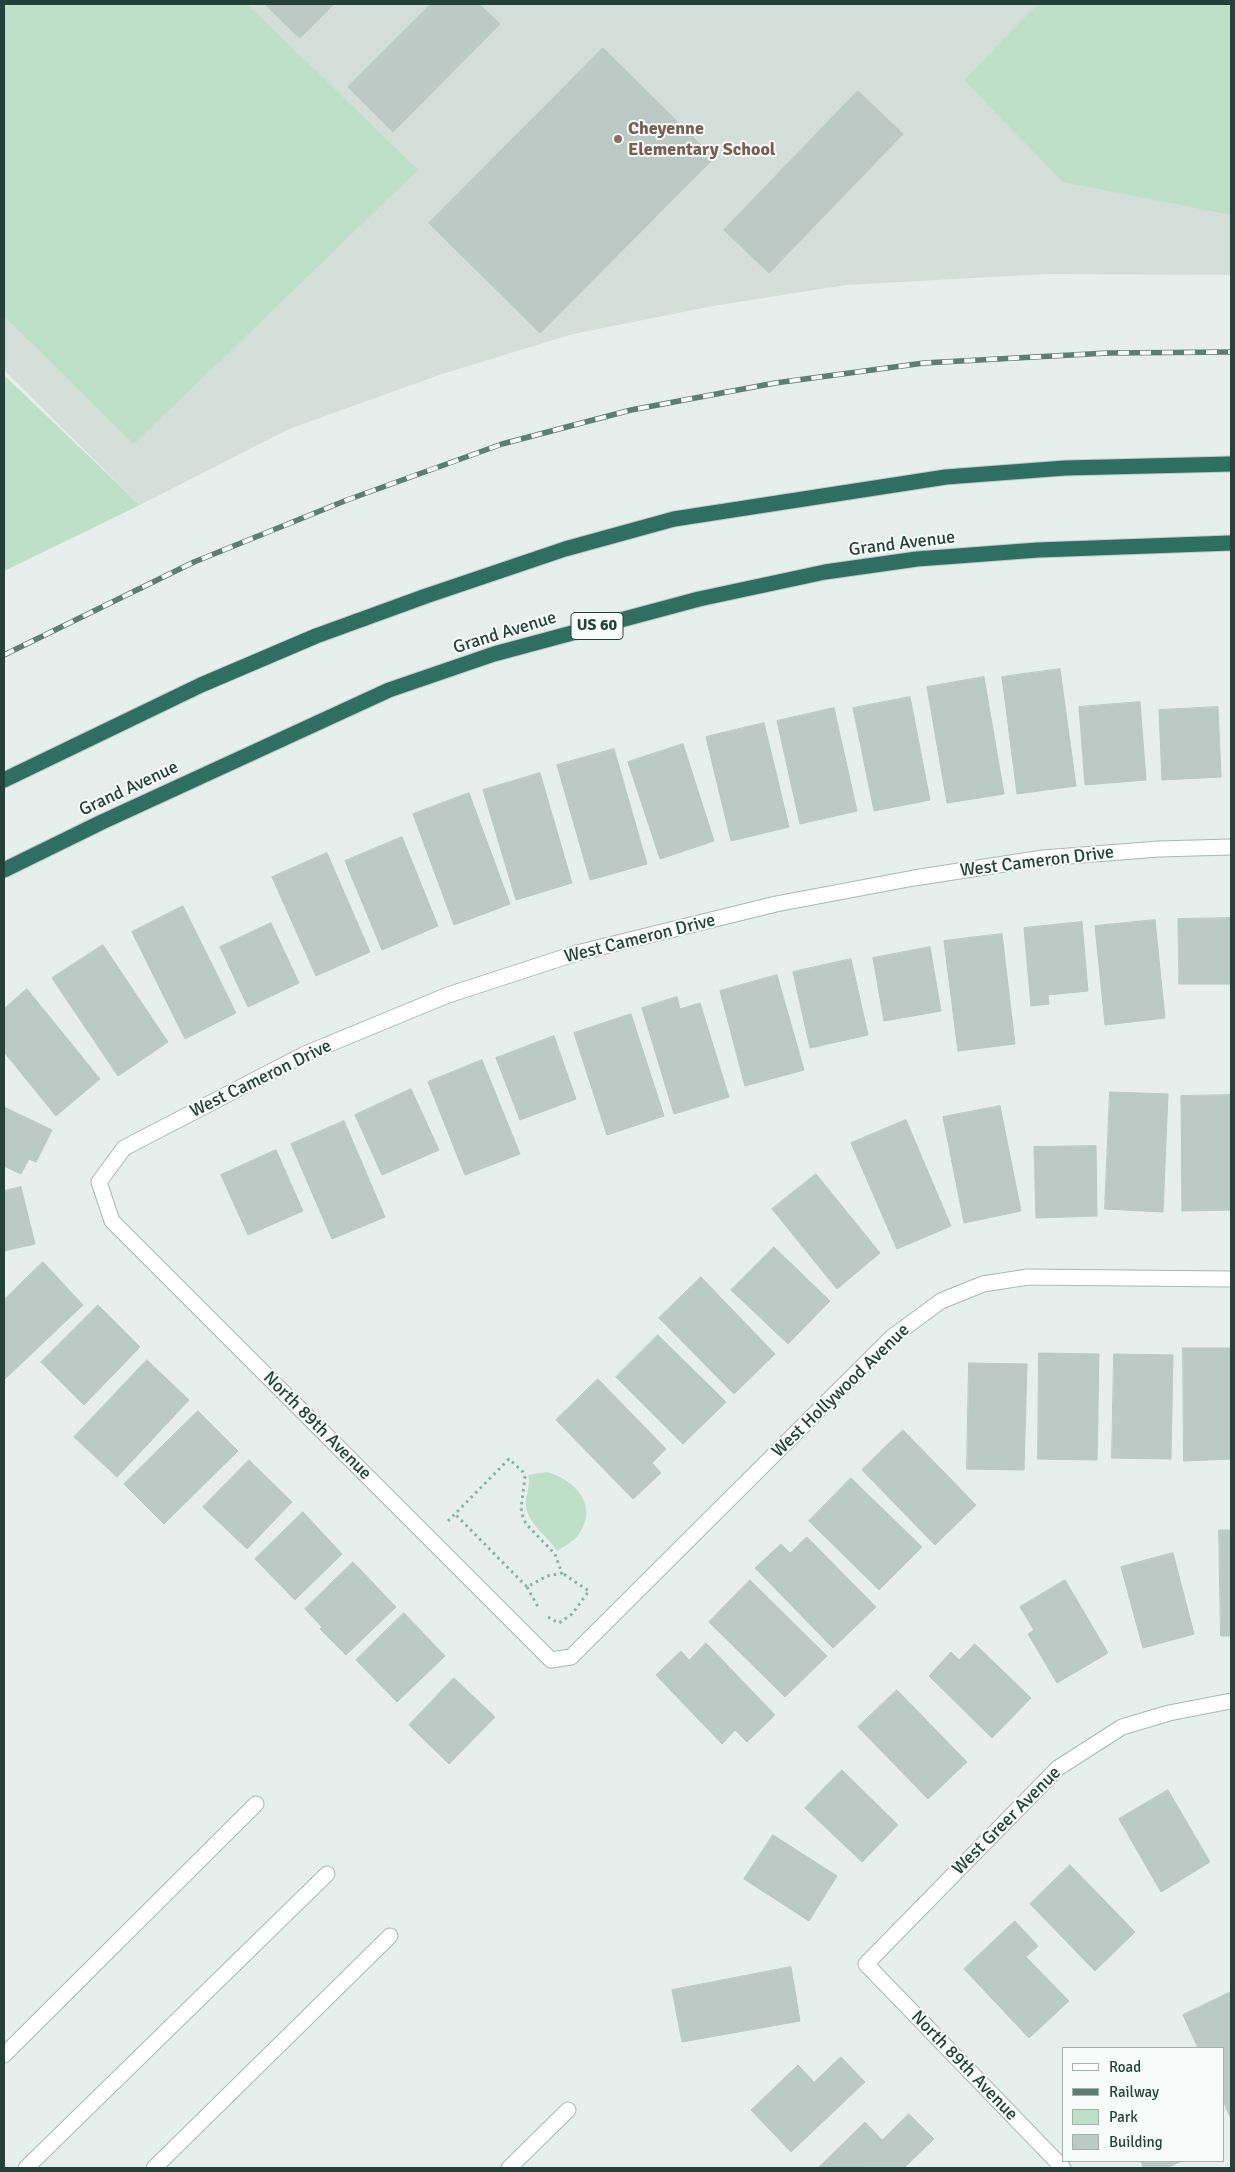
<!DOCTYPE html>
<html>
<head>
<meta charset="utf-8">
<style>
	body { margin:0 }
	#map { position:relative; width:1235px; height:2172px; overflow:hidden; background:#e6efeb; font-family:Signika,sans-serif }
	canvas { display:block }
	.frame { position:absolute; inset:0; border:5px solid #24423a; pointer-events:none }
	.legend { position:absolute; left:1062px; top:2047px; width:162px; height:115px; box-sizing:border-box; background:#f7fbf9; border:1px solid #a3b1ad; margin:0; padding:6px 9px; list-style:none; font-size:15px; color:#24423a }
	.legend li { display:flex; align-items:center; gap:10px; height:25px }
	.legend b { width:25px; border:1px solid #a3b1ad }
</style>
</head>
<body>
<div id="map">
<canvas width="1235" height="2172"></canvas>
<div class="frame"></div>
<ul class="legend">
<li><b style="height:6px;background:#fff"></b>Road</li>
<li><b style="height:6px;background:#5f7d75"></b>Railway</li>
<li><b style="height:14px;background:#bfe0c8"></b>Park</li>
<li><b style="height:14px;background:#bbcac4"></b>Building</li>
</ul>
</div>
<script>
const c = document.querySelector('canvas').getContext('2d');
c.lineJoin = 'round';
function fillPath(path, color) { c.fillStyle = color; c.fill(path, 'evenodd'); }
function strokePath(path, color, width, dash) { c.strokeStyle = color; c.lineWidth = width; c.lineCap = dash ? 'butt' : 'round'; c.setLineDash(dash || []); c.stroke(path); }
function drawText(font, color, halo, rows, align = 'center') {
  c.font = font + ' Signika,sans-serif'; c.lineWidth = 4; c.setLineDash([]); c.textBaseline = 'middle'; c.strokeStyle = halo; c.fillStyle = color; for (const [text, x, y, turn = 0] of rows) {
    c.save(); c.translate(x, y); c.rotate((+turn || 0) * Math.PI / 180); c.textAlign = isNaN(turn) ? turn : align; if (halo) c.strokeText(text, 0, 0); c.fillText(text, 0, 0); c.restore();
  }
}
fillPath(new Path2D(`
	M4 4H1231V275L1047 274 846 285 713 306 573 334 442 374 289 429 140 505 4 370Z`), '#d4dfda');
fillPath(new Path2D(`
	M4 4H247L418 170 134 444 4 316Z
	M1038 4H1231V215L1063 182 964 80Z
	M6 377 140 505 4 571V379Z
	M547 1472C575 1480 599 1505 579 1534 574 1542 564 1546 557 1551 547 1535 529 1526 526 1506 525 1496 531 1486 528 1475Z`), '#bfe0c8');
const building = new Path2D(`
	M265 4H334L300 38Z
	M431 4H479L500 24 393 132 348 87Z
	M603 48 714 158 540 333 429 223Z
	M858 91 903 134 769 273 724 230Z
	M1060 669 1076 786 1017 794 1002 677Z
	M984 677 1004 794 947 803 927 687Z
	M910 697 930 800 874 811 853 708Z
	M1140 702 1146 780 1085 785 1079 707Z
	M1218 707 1221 777 1162 780 1159 710Z
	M834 708 857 811 800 824 777 721Z
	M764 723 789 827 731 841 706 737Z
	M683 744 714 841 660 859 628 762Z
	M614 749 647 864 590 880 557 765Z
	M540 773 572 883 516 900 483 790Z
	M469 793 510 904 454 925 413 814Z
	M402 837 438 926 382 950 345 861Z
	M327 853 370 952 316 976 272 877Z
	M183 906 236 1013 185 1039 132 932Z
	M1231 918V984H1179L1178 919Z
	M1155 920 1165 1018 1105 1025 1095 926Z
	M1082 922 1088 991 1048 995 1049 1004 1031 1006 1024 928Z
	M271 923 299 983 248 1007 220 947Z
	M1002 934 1015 1044 958 1051 944 941Z
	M103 945 168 1042 118 1076 52 978Z
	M930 947 941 1011 884 1021 873 958Z
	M851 959 868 1035 810 1048 793 972Z
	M777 975 804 1070 745 1086 720 991Z
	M27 989 100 1079 56 1116 4 1052V1009Z
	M677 997 680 1009 700 1003 729 1097 674 1114 642 1008Z
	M631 1014 664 1116 607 1135 574 1033Z
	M554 1036 576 1099 520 1120 496 1058Z
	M482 1060 520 1154 465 1175 428 1082Z
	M411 1089 439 1150 382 1175 355 1115Z
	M1110 1092 1168 1094 1163 1212 1105 1209Z
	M1231 1095V1210L1182 1211 1181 1096Z
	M1000 1106 1021 1211 964 1223 943 1117Z
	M4 1107 52 1130 36 1162 29 1159 21 1174 4 1166Z
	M906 1120 951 1226 897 1249 851 1143Z
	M344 1121 385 1217 332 1239 291 1144Z
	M1096 1146 1097 1216 1036 1218 1034 1147Z
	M276 1150 303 1211 248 1235 221 1175Z
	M816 1174 880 1253 837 1289 772 1209Z
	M21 1187 35 1244 4 1251V1191Z
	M774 1247 830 1301 788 1344 731 1290Z
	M43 1262 83 1305 5 1379 4 1300Z
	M701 1277 775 1354 734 1394 659 1318Z
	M98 1305 140 1347 84 1405 41 1362Z
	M658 1335 726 1402 683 1444 616 1377Z
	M1183 1348H1231V1459L1184 1461Z
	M1039 1353 1099 1354 1097 1460 1038 1459Z
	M1114 1354 1173 1355 1171 1459 1112 1458Z
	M147 1360 189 1400 117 1477 74 1437Z
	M969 1363 1027 1364 1024 1470 967 1469Z
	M598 1379 666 1449 652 1463 661 1473 633 1499 556 1420Z
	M198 1411 238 1451 164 1524 124 1484Z
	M903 1430 976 1505 935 1545 862 1470Z
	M249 1460 292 1502 247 1549 203 1507Z
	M851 1478 922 1547 879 1590 809 1521Z
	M303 1512 342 1554 295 1600 255 1559Z
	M1219 1530H1231V1636H1221Z
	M807 1537 876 1607 833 1648 755 1568 781 1544 790 1553Z
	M1173 1553 1194 1634 1143 1648 1121 1567Z
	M353 1562 396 1607 346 1655 320 1629 322 1627 305 1609Z
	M750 1580 827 1656 785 1697 709 1622Z
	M1065 1580 1108 1653 1057 1683 1028 1634 1034 1630 1020 1607Z
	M404 1613 445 1656 397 1702 356 1660Z
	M706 1643 775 1715 747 1742 735 1730 722 1744 656 1675 681 1651 689 1660Z
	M975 1644 1031 1698 992 1738 929 1676 951 1652 959 1660Z
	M454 1678 495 1717 449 1764 409 1725Z
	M897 1690 967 1762 928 1799 858 1727Z
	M842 1770 898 1825 862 1862 805 1808Z
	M1168 1790 1210 1862 1161 1892 1119 1819Z
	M773 1835 837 1876 809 1921 744 1879Z
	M1070 1865 1135 1932 1095 1971 1030 1904Z
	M1015 1921 1038 1946 1026 1957 1069 2001 1029 2038 964 1969Z
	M791 1967 800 2021 682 2042 672 1990Z
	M1231 1992V2119L1224 2103V2048H1198L1183 2015Z
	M841 2057 865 2082 791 2152 751 2110 798 2065 814 2082Z
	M909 2114 934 2139 904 2168 819 2167 865 2122 882 2140Z
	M1141 2161H1182L1166 2168H1144Z`);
fillPath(building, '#bbcac4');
strokePath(building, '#b8c9c2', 1);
const lane = new Path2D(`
	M4 2055 256 1804
	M26 2168 327 1874
	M154 2168 390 1936
	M509 2168 568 2110`);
const street = new Path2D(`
	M1231 847 1159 849 1043 858 914 878 776 904 577 953 448 995 305 1054 124 1148 99 1182 112 1221 551 1660 571 1657 892 1337 941 1301 983 1284 1028 1277 1231 1279
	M1063 2168 866 1964 1058 1768 1122 1727 1169 1713 1231 1701`);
const highway = new Path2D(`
	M4 780 201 685 316 636 426 596 565 549 674 519 946 477 1065 468 1231 464
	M4 870 102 822 389 690 494 654 587 629 699 599 825 572 917 559 1038 550 1231 543`);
strokePath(lane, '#a8b8b2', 17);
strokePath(street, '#a8b8b2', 17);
strokePath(highway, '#c2cac8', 17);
strokePath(new Path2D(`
	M448 1521 509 1459 523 1472 525 1478 521 1508 523 1517 526 1524 555 1554 562 1573 547 1576 527 1587 455 1514
	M527 1587 538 1607
	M548 1617 559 1623 572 1614 589 1591 562 1573`), '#86b3a5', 3, [2.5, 4]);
strokePath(lane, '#fff', 15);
strokePath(street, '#fff', 15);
strokePath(highway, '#2f6f62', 15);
const rail = new Path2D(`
	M4 655 194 562 347 500 502 444 631 410 775 383 924 363 1108 353 1231 352`);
strokePath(rail, '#5f7d75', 5.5);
strokePath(rail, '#f7fbf9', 4, [11]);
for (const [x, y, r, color] of [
	[618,139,5,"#8d6e63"]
]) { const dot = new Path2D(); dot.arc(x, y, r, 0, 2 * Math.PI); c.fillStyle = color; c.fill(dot); strokePath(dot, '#f7fbf9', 2); }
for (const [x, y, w] of [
	[597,626,52]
]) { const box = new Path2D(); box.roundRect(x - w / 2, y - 13.5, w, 27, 4); c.fillStyle = '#f7fbf9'; c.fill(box); strokePath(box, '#24423a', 1); }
drawText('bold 16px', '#24423a', null, [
	["US 60",597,626]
]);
drawText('bold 18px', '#785e54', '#f7fbf9', [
	["Cheyenne",628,129],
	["Elementary School",628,150]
], 'left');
drawText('18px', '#24423a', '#f7fbf9', [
	["Grand Avenue",902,544,-7],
	["Grand Avenue",505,633,-17],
	["Grand Avenue",129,789,-25],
	["West Cameron Drive",1037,862,-7],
	["West Cameron Drive",640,939,-14],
	["West Cameron Drive",261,1079,-26],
	["West Hollywood Avenue",841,1391,-44],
	["North 89th Avenue",317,1426,45],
	["West Greer Avenue",1007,1821,-45],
	["North 89th Avenue",964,2066,46]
]);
</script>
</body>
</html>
